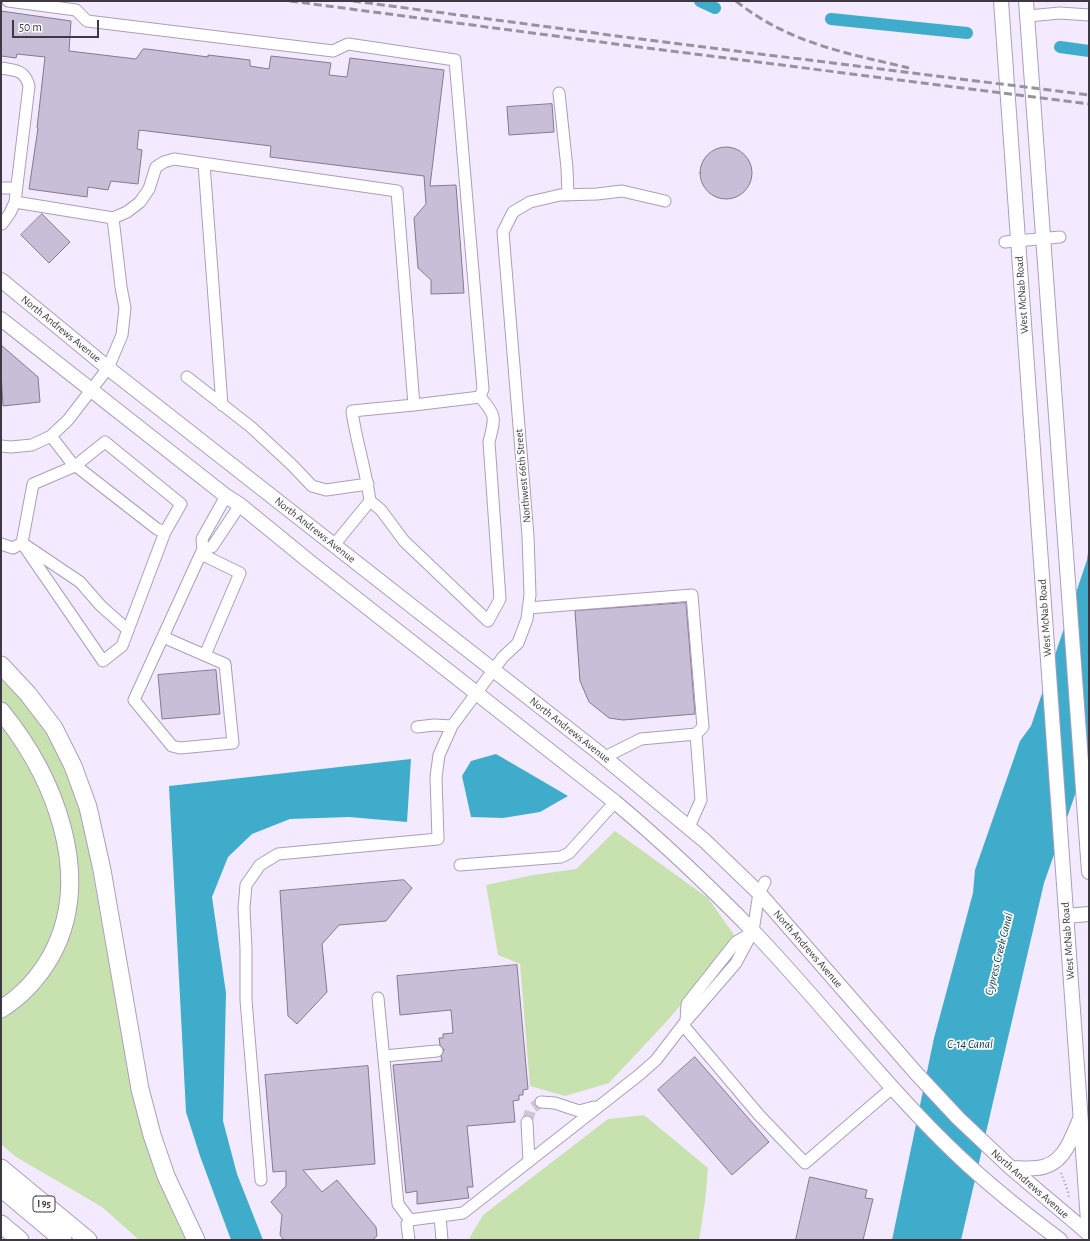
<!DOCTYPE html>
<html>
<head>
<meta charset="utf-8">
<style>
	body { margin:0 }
	#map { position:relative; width:1090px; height:1241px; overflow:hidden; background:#f3eaff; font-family:"Alegreya Sans",sans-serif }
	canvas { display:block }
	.frame { position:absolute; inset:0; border:2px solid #3d3842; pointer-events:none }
	.scale { position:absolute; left:12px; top:20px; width:87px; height:18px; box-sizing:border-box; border:2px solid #3d3842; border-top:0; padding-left:5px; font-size:12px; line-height:14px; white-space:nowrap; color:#3d3842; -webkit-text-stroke:3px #fcfcfc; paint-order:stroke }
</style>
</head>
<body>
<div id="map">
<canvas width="1090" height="1241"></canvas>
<div class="frame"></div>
<div class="scale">50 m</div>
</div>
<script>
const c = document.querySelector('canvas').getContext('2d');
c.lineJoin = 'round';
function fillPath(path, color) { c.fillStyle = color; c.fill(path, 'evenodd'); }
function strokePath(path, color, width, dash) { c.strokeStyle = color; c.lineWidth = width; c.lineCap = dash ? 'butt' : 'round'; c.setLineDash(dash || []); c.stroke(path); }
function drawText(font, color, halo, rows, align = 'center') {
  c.font = font + ' "Alegreya Sans",sans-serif'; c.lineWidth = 3.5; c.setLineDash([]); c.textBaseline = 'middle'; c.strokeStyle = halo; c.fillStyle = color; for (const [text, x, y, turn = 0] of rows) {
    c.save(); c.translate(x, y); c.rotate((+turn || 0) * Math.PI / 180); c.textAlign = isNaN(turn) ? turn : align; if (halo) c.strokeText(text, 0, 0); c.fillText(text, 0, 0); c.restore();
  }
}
fillPath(new Path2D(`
	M1 676C25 703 50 732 65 766 74 788 80 811 86 834L132 1093 155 1171 176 1220 186 1240H139L102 1207 16 1157 1 1144V1016L53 965 68 937 75 906V870L18 723 1 701Z
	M1 721 40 784 58 842 63 875 58 922 49 945 38 963 23 980 1 999Z
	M615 831 708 898 737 939 667 1021 609 1083 565 1096 530 1086 520 964 498 955 486 885 533 875 576 869Z
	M644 1115 708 1168 705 1202 699 1240H470V1237L483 1215 608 1119Z`), '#c8e2af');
fillPath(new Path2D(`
	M1089 545V755L1044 883 961 1240H892L934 1038 973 893 975 870 1020 741 1031 726 1087 560Z
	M496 754 568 796 540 812 503 818 471 817 462 776 471 761Z
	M411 759 407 822 349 817 290 819 252 834 228 857 212 897 226 993 223 1121 237 1174 263 1240H231L200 1156 186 1112 169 786Z`), '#40accb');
strokePath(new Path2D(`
	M700 1 715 8
	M831 19 967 33
	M1060 47 1089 51`), '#40accb', 12);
const building = new Path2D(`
	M1 11 71 21 69 51 136 59 143 49H147L208 57V55L250 60V66L269 69 271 56 331 63 329 75 347 77 350 58 444 70 430 186 456 185 464 293 431 294V280L418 268 414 218 426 204 424 176 270 157 271 146 139 130 137 149 142 150 138 184 111 181 108 190 88 187 87 197 29 189 38 128H37L45 57 17 54 16 58 1 56Z
	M552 104 554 132 509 135 507 107Z
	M700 173a26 26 0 1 1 52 0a26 26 0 1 1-52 0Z
	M42 214 70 242 49 263 21 235Z
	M1 345 38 377 40 402 3 406 1 373Z
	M686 603 695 714 623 720 609 718 589 702 580 681 575 611Z
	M216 670 220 714 162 719 158 675Z
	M404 880 412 888 386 921 339 925 322 944 327 992 297 1024 288 1016 280 891Z
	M517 965 528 1089 523 1090V1095H519V1100L513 1101 515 1122 467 1126 473 1187H467L469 1198 417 1204V1191L406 1193 393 1065 442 1061 441 1056 444 1050 440 1045 439 1038H443V1034L453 1033 451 1010 400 1015 397 976Z
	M695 1057 769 1142 732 1175 658 1090Z
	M368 1066 375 1164 303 1170 322 1192 337 1180 376 1227 377 1236 372 1240H284L280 1235 282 1215 271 1202 286 1186V1171L273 1172 265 1075Z
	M810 1177 867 1190 865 1198 873 1199 863 1240H796Z`);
fillPath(building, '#c8bed7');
strokePath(building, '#837990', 1);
strokePath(new Path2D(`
	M527 1122 531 1109 541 1102`), '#cfc6d9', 11, [11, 5.5]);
const minor = new Path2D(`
	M8 1 76 10 87 21 333 51 348 44 455 60 483 389 480 397 414 405
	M1028 16 1060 13 1089 15
	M1 68C15 70 25 70 29 86L15 202 113 218 121 287 125 308 122 335 108 368 68 420 51 436 32 445 11 447 1 446
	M559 93 567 168 568 195
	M204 164 222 405
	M1 188H16
	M113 218 127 212 140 202 149 189 156 167 164 162 174 159 397 191 414 405 352 411C356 441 366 470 370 501L334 545
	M2 224 10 213 15 202
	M1005 242 1060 237
	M187 377 251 427 292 465 312 486 326 490 368 484
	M51 436 71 462 157 529 165 532
	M105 442 181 504 165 532 122 646 103 661 22 543 33 484 75 466Z
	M370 501 381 510 404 541 488 621 500 599 489 442C495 418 497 416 480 397
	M1 544 13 548 22 543 80 582 101 606 128 630
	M203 549 212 547 240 505
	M201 554 240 573 205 655
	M528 608 692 595 703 727 696 734
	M163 637 225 664 233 743 180 748 172 746 134 700 203 549 202 539 226 496
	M417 727 434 725 452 726
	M605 757 641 739 696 734 701 800 689 827
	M460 865 561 857 569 853 615 802
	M378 998 398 1204 410 1220
	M686 1021 687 1004 736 942 753 932
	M683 1025 759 1115 805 1163 892 1088
	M384 1056 437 1051
	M541 1102 555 1103 579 1111 594 1107
	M527 1122 529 1161
	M261 1180 246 1000V948L244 908 246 885 260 865 278 854 438 839 436 777 439 755 452 726 503 657 518 643 527 619 530 595 528 536 503 232 513 212 530 202 560 195 597 194 622 191 665 201
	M440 1216 442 1240
	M409 1240 407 1224 410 1220 463 1213 639 1075 656 1060 686 1021 736 963 753 931 759 893 765 882`);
const major = new Path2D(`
	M1001 1 1089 1235
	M1026 1 1089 872
	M1 280 108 368 598 752 705 841 759 893 916 1073 958 1118 1011 1168 1089 1234
	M1 319 226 496 240 505 311 563 615 802C664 843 709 886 753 931 819 1000 877 1076 945 1143 980 1178 1020 1210 1060 1240
	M1066 916 1089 914
	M1011 1168C1019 1168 1028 1169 1037 1168 1063 1166 1071 1140 1080 1119`);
const highway = new Path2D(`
	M1 665 28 694 54 728 73 766 88 807 102 870 140 1089 152 1135 166 1176 196 1240
	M1 711C54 776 95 876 51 956 39 977 22 996 1 1009
	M1 1168 88 1240
	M1 1188 63 1240
	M1 1224 20 1240`);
strokePath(minor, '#aa9fb8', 13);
strokePath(major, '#aa9fb8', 16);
strokePath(highway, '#aa9fb8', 19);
strokePath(new Path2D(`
	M1061 1173 1068 1191 1069 1199`), '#958e9d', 2, [1, 3]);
strokePath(minor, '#fff', 11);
strokePath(major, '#fff', 14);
strokePath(highway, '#fff', 17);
strokePath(new Path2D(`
	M290 1 631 46 1089 104
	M353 1 632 38 1089 95
	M736 1C788 43 846 53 909 68`), '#9891a0', 3, [8, 4]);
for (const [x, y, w] of [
	[44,1204,22]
]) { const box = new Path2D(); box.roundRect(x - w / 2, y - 8, w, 16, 3); c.fillStyle = '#fcfcfc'; c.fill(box); strokePath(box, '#3d3842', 1); }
drawText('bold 10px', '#3d3842', null, [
	["I 95",44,1204]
]);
drawText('11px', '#3d3842', '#fcfcfc', [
	["West McNab Road",1022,295,-94],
	["North Andrews Avenue",61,329,39],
	["Northwest 66th Street",523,476,-95],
	["North Andrews Avenue",315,530,38],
	["West McNab Road",1045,618,-94],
	["North Andrews Avenue",570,730,38],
	["West McNab Road",1068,941,-94],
	["North Andrews Avenue",808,949,49],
	["North Andrews Avenue",1030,1184,41]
]);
drawText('italic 12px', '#063946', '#fcfcfc', [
	["Cypress Creek Canal",999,954,-76],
	["C-14 Canal",970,1044]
]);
</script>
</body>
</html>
